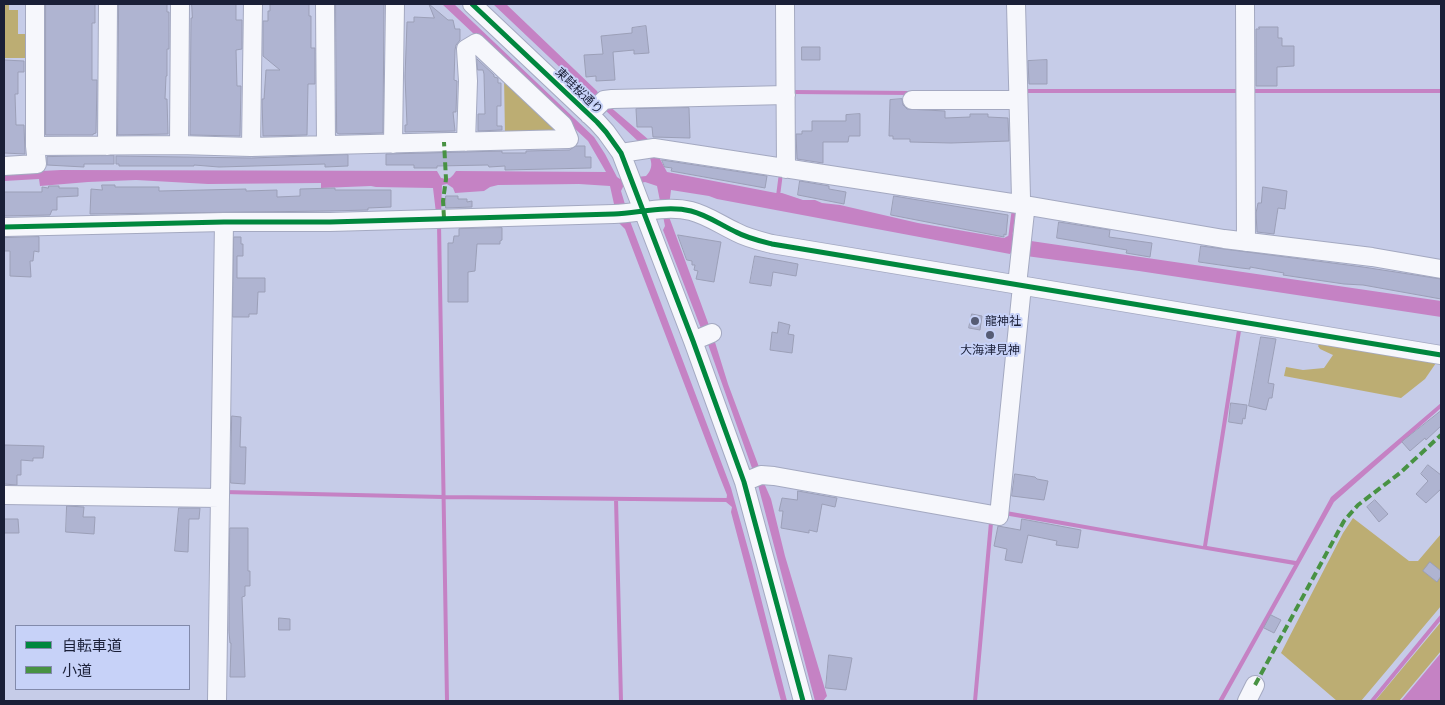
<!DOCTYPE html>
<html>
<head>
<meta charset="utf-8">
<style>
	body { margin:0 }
	#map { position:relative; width:1445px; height:705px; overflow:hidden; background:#c6cce8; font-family:"Public Sans","Noto Sans JP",sans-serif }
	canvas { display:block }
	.frame { position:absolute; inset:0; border:5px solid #1a1f37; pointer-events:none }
	.legend { position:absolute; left:15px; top:625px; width:175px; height:65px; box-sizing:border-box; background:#c7d2f8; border:1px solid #828aab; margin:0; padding:6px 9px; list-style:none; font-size:15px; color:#1a1f37 }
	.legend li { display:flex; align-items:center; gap:10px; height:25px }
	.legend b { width:25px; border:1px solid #828aab }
</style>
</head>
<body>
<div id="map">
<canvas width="1445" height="705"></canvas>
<div class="frame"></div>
<ul class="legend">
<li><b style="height:6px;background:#00873e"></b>自転車道</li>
<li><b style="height:6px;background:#489243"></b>小道</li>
</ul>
</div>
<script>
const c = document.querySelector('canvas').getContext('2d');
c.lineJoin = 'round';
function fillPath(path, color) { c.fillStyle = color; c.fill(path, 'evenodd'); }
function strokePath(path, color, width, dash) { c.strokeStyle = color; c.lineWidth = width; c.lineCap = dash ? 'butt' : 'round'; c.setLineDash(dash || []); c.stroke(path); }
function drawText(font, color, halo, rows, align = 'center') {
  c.font = font + ' "Public Sans","Noto Sans JP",sans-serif'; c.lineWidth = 4; c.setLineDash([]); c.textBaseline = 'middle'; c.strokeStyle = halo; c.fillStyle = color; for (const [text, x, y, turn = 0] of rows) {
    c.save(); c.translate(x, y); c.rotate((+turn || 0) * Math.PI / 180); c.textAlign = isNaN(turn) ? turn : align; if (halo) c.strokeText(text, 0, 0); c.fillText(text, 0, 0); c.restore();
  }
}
fillPath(new Path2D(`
	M4 4H9V10H18V34H29V58H4Z
	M504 76 559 125 555 135 505 136Z
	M1320 343 1436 363 1425 379 1401 398 1284 376 1286 367 1303 370 1324 368 1333 355 1320 349 1318 346Z
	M1353 518 1409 561H1418L1441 534V606L1361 701H1337L1281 653 1343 533Z
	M1441 622V651L1399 701H1375Z`), '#bcad73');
fillPath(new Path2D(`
	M442 4H454L594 137 605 154 617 177 620 179 646 176C657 165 649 154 641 144L493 4H506L597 91 601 99 649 140 657 157 660 159 667 172 776 193H782L803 200H815L822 203 840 205 918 223 1004 238 1012 234 1015 235 1016 238 1031 241 1441 301V317L1139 271 1026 256 1013 249 1010 254 717 199 709 196 671 190 668 214 714 339 728 384 759 467 1203 546 1237 330 1241 331 1207 546 1296 561 1331 497 1441 403V408L1334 502 1223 701H1218L1294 565 998 514 993 523 977 701H973L989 522 764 483 771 499 785 556 827 696 823 701H815L758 485 704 333 702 331 663 230 665 226 657 186 645 182 623 187 621 191 630 221 731 488 752 563 787 701H781L731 512 732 507 726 502 727 495 719 475 625 229 618 222 610 186 579 184 498 185 490 187 484 191 455 193 453 188 447 184 442 185 441 213H436L433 188 376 187 371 186 321 188V183L208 184 136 180 88 182 40 186 39 179 4 181V173L61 170 437 171 441 178C450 180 451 178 456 171L606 172 588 141Z
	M1441 653V701H1401Z`), '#c582c4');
strokePath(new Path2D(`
	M1022 91H1240
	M1250 91H1441
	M793 92 910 93
	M778 196 781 173
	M439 224 447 701
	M1010 239 1014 208
	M224 492 443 497 729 500
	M616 499 621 701
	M1372 701 1441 617`), '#c582c4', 4);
const building = new Path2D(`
	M46 4H95V23H92V80H97L96 133 93 134V135H46Z
	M119 4H167V12H169V49H167V76H166L165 99H167L168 134 118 135Z
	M192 4H236V20H242V49L236 50 237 86H241L240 136 190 135 191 18H192Z
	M309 4V16H311V48H315V84H308L307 135 263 136 262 99H264L266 70H280L263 56V21H268V11H270V5Z
	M336 4H384L383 133 339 134 337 133Z
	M429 4 448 20H453L455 29H460V40L456 45 455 50 454 80 457 81 456 112H453L455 131 405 132V125H407L405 77 407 22H414V17L434 18Z
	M646 26 649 53 634 54V50L613 52 615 80 596 81V76L586 77 584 55 603 54 601 36 632 33V28Z
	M1259 27H1278V38H1282V46H1294V66L1277 67V86H1256V29H1259Z
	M802 47H820V60H802Z
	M477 59 494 75V77L498 78V83H501V106H497V126H502V130L478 131V114H485L484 74 483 70H478Z
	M4 60 24 61V72H18V94H15L16 125H24L25 154 4 153Z
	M1047 60V84H1029L1028 61Z
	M902 99 903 105 907 109 945 111V118L970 117V114H988V117L1008 118 1009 141 951 143 910 142V139H893V136H889L890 100Z
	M689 108 690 138 653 137 652 127H637L636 109Z
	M860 114V136H849L848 142H823V163L797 159 796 134H802V131H812V121H846V115Z
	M576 146H585V157H591V168L505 170V166L489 167 488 165 437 166V168H414V165H386V154L502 151V153H526V151L569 150Z
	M348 155V166L325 167V164L219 167 194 165V166H119V164H116V156L251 158Z
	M114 156V164H84V167L47 165V157Z
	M662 160 767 176 765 188 671 171 672 168 665 167Z
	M800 181 829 186V189L846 192 844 204 798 195Z
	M102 185H115V187H159V191L246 189V191L277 190V197L300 196V189L335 188V190H391V207L368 208V210L330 211 90 214 91 189 102 190Z
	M49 186H59V188H78V196L57 197V210H52L50 215 4 216V192H42V187L48 188Z
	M1263 187 1287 191 1285 209 1278 208 1274 234 1257 232 1256 213 1258 203H1261Z
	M446 196H458V199H467V202L472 201V207L446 208Z
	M894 196 1008 215 1006 235 1004 234V237L891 215Z
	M1059 222 1110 230 1109 237 1152 243 1150 257 1126 253 1127 250 1057 238Z
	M502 228V240L500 241V244H477L475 271 468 272V302H448V243H453L454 236H459V229Z
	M678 235 721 242 714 282 696 279 698 271 694 270 695 265H692V261L687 260Z
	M39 237V252L34 251 33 261H30L31 277 10 276V251H4V238Z
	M234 237H241V244H243V256H237V278H265V292H258L257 314H249V317H233Z
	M1201 246 1363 267 1441 279V299L1363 285 1344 284 1283 275 1284 273 1250 267V269L1241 268 1199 262Z
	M755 256 798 264 796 276 773 272 771 286 750 283Z
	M972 314 982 316 980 330 969 328Z
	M779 322 790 325 788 334 794 335 792 353 770 350 772 332 777 333Z
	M1261 337 1276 339 1268 383 1274 384 1272 398H1269L1266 410 1249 406Z
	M1231 403 1247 405 1245 419 1243 418 1242 424 1229 422Z
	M1441 411V426L1426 440 1425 438 1410 451 1402 442Z
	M232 416 241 417 240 447H246L245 484 231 483Z
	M5 445 44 446 43 458H33V461L21 460V475H17V485L4 484Z
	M1428 465 1441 475V489L1426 503 1416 494 1428 481 1421 474Z
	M1015 474 1035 477 1037 479 1048 481 1044 500 1012 496Z
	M798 491 837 498 835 507 822 504 817 532 809 530V533L781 528 783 511H779L782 498 797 500Z
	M1375 500 1388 514 1379 522 1367 507Z
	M67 506 84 507 83 517H95L94 534 66 532Z
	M179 508H200L199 519H189L188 552 175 551Z
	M4 519H18L19 533H4Z
	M1022 519 1081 530 1078 548 1056 545 1057 541 1028 535 1022 563 1005 560 1007 549 994 546 998 526 1020 530Z
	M230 528H248V571H250V586H245V596L242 597 245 677H230L231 643H230L229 632Z
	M1430 562 1441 571V576L1437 582 1423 571Z
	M1271 615 1281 620 1274 633 1264 628Z
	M279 618 290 619V630H279Z
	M829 655 852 658 846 690 826 688Z`);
fillPath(building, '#afb4d1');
strokePath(building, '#9b9fb7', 1);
const minor = new Path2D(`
	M35 4V146L179 145 251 147 569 139 563 125 476 43 466 49 468 81 466 142
	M325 4 326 145
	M472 4 597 122 606 132 621 153 693 341 744 482 803 701
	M785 4 786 169
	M1016 4 1021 198 1025 212 1017 285
	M1245 4 1246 242
	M912 100H1018
	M589 115 604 100 612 99 786 95
	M393 144 395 4
	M179 145 180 4
	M107 146 108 4
	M251 147 253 4
	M621 153 654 148 1018 204 1224 239 1372 257 1441 269
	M4 166 37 164 35 146
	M4 227 224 222H330L614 214C639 213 667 205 691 211 707 215 721 225 736 232 747 238 760 241 772 244L1441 355
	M693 341 712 333
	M744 482 761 475 774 476 999 516 1022 286
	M4 495 220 498
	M217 701 224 222
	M1247 701 1255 685`);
strokePath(minor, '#a4a9c1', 20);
strokePath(new Path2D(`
	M990 325 1003 327`), '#d2d4dd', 2.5, [2.5, 4]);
strokePath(minor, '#f6f7fc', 18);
strokePath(new Path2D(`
	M444 218 443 201 446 179 444 142
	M1255 685 1344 521 1358 505 1400 473 1441 435`), '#489243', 4, [8, 4]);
strokePath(new Path2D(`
	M472 4 597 122 606 132 621 153 693 341 744 482 803 701
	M4 227 224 222H330L614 214C639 213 667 205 691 211 707 215 721 225 736 232 747 238 760 241 772 244L1441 355`), '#00873e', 5);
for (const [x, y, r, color] of [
	[975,321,5,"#565c75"],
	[990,335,5,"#565c75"]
]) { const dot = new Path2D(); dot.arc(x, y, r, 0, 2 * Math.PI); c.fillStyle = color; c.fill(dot); strokePath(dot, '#c7d2f8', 2); }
drawText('12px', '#1a1f37', '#c7d2f8', [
	["東畦桜通り",579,91,44]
]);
drawText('12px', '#1a1f37', '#c7d2f8', [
	["龍神社",985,321],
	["大海津見神",990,350,"center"]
], 'left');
</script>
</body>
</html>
